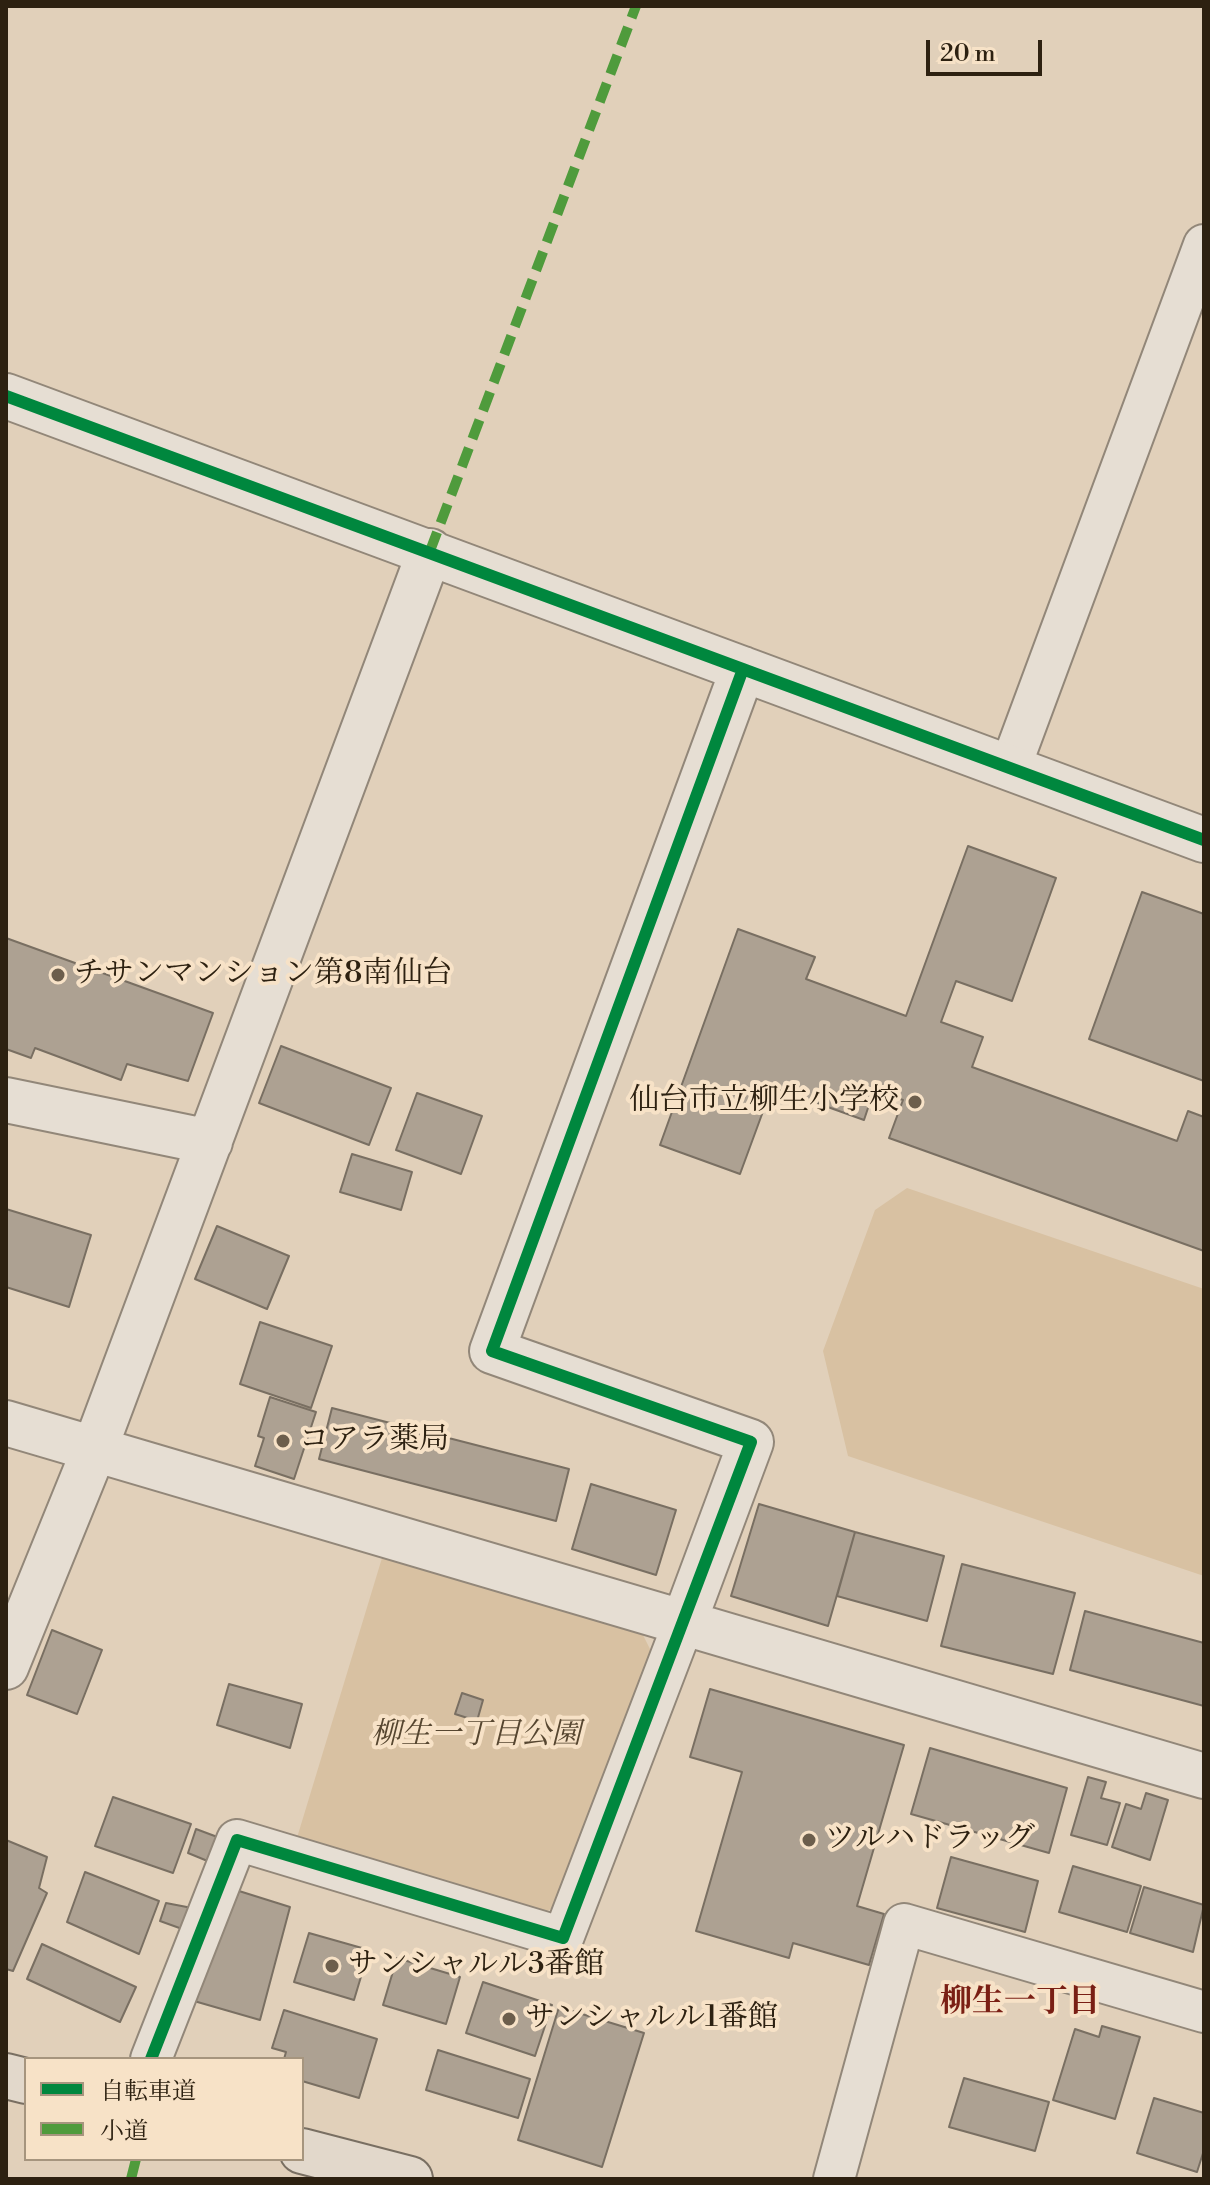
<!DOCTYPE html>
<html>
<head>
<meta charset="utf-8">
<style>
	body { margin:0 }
	#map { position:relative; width:1210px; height:2185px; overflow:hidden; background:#e1d0ba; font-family:"Libre Bodoni","Noto Serif JP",serif }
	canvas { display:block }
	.frame { position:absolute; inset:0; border:8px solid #2d2111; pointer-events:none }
	.legend { position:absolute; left:24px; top:2057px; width:280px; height:104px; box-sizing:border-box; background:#f7e2c7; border:2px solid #a6957e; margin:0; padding:10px 14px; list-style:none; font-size:24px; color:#2d2111 }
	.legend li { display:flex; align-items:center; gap:16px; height:40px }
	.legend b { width:40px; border:2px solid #a6957e }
	.scale { position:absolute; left:926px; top:40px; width:116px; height:36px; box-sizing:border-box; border:4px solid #2d2111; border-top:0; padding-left:10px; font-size:24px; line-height:28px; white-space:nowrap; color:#2d2111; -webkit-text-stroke:6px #f7e2c7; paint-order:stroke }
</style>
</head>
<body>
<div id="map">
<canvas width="1210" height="2185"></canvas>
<div class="frame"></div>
<ul class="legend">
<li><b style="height:10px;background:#00873e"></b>自転車道</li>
<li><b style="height:10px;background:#4f9b3c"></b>小道</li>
</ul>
<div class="scale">20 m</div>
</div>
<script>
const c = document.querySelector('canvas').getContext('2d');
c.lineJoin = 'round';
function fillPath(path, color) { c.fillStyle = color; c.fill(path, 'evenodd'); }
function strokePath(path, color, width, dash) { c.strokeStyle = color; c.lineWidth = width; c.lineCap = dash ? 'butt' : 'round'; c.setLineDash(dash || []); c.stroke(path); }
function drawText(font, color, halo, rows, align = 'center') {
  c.font = font + ' "Libre Bodoni","Noto Serif JP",serif'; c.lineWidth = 8; c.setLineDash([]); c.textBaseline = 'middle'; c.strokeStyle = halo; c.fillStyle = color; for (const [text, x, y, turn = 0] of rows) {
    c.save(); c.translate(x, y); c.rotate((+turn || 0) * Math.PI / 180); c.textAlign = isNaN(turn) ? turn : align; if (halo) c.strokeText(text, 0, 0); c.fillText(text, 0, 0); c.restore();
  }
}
fillPath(new Path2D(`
	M907 1188 1204 1289V1576L848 1456 823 1351 875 1210Z
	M382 1558 642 1633 656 1661 563 1902 542 1914 296 1841Z`), '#d8c1a2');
const building = new Path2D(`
	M968 846 1056 878 1012 1001 956 981 941 1022 983 1037 972 1067 1177 1141 1188 1111 1204 1117V1251L889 1138 903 1100 874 1090 864 1120 772 1087 740 1174 660 1145 738 929 815 957 806 979 906 1016Z
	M1142 892 1204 914V1081L1089 1039Z
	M6 938 213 1013 188 1081 127 1064 121 1080 35 1048 31 1058 6 1049Z
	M281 1046 391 1088 369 1145 259 1103Z
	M417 1093 482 1116 461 1174 396 1150Z
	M352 1154 412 1172 401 1210 340 1192Z
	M6 1209 91 1235 69 1307 6 1287Z
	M217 1226 289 1256 267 1309 195 1279Z
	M260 1322 332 1346 311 1408 240 1384Z
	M270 1397 316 1412 294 1479 255 1466 264 1438 258 1436Z
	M332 1408 569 1469 556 1521 319 1459Z
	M591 1484 676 1510 656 1575 572 1549Z
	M759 1504 855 1532 828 1626 731 1596Z
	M855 1532 944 1556 927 1621 837 1596Z
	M962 1564 1075 1593 1053 1674 941 1646Z
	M1085 1611 1204 1643V1706L1070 1670Z
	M52 1630 102 1650 77 1714 27 1695Z
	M229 1684 302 1704 290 1748 217 1725Z
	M710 1689 904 1745 857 1906 884 1914 869 1965 793 1943 789 1958 696 1931 742 1772 690 1757Z
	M462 1693 483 1700 477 1721 455 1714Z
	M930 1748 1067 1788 1049 1853 911 1814Z
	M1088 1777 1106 1782 1101 1798 1120 1803 1107 1845 1071 1835Z
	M1146 1793 1168 1800 1150 1860 1112 1847 1126 1804 1141 1809Z
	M113 1797 191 1824 173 1873 95 1846Z
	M196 1829 220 1838 210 1862 188 1853Z
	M6 1840 47 1857 39 1888 47 1893 13 1971 6 1969Z
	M951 1857 1038 1881 1025 1932 937 1908Z
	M1073 1866 1141 1886 1127 1932 1059 1912Z
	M85 1872 159 1901 139 1954 67 1922Z
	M1144 1887 1204 1905 1193 1952 1130 1933Z
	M239 1891 290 1907 260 2020 194 2001Z
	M166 1903 192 1908 185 1930 160 1921Z
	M309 1933 369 1950 354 2000 294 1982Z
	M42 1944 136 1987 120 2022 27 1979Z
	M397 1958 460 1977 446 2024 383 2005Z
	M483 1982 552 2005 535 2056 466 2033Z
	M559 2007 644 2033 602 2167 518 2140Z
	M284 2010 377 2039 359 2098 302 2081V2059H284L286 2052 272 2048Z
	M1102 2026 1140 2037 1115 2119 1053 2100 1075 2029 1099 2037Z
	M438 2050 530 2079 518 2118 426 2090Z
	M964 2078 1049 2102 1035 2151 949 2127Z
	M1154 2098 1204 2113V2150L1197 2172 1137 2153Z`);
fillPath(building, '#ada192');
strokePath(building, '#796f62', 2);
const minor = new Path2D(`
	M1010 768 1204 245
	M151 2059 237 1840 563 1938 684 1622
	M834 2179 904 1924 1204 2012`);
const tertiary = new Path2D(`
	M6 396 1204 840
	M6 1100 210 1142
	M6 1423 1204 1776
	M684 1622 751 1442 492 1351 743 669
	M6 1667 95 1448 430 551`);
const primary = new Path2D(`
	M6 2076 26 2081
	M302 2151 410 2179`);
strokePath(minor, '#928779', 44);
strokePath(tertiary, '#928779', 48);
strokePath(primary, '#796f62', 48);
strokePath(minor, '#e6ded3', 40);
strokePath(tertiary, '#e6ded3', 44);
strokePath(primary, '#e2d8cb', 44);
strokePath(new Path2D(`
	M430 551 636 6
	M131 2179 136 2159`), '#4f9b3c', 10, [20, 10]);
strokePath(new Path2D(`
	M6 396 1204 840
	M151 2059 237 1840 563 1938 751 1442 492 1351 743 669`), '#00873e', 12);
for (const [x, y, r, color] of [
	[58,975,8,"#6c5e4c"],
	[915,1102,8,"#6c5e4c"],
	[283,1441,8,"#6c5e4c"],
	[809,1840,8,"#6c5e4c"],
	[332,1966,8,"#6c5e4c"],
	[509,2019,8,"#6c5e4c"]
]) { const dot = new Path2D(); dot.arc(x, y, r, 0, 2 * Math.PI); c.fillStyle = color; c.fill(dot); strokePath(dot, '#f7e2c7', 3); }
drawText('30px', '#2d2111', '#f7e2c7', [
	["チサンマンション第8南仙台",74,975],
	["仙台市立柳生小学校",899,1102,"right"],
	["コアラ薬局",299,1441],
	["ツルハドラッグ",825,1840],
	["サンシャルル3番館",348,1966],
	["サンシャルル1番館",525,2019]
], 'left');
drawText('italic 30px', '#564630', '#f7e2c7', [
	["柳生一丁目公園",476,1736]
]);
drawText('bold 32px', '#7a1f14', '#f7e2c7', [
	["柳生一丁目",1020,2003]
]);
</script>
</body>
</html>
